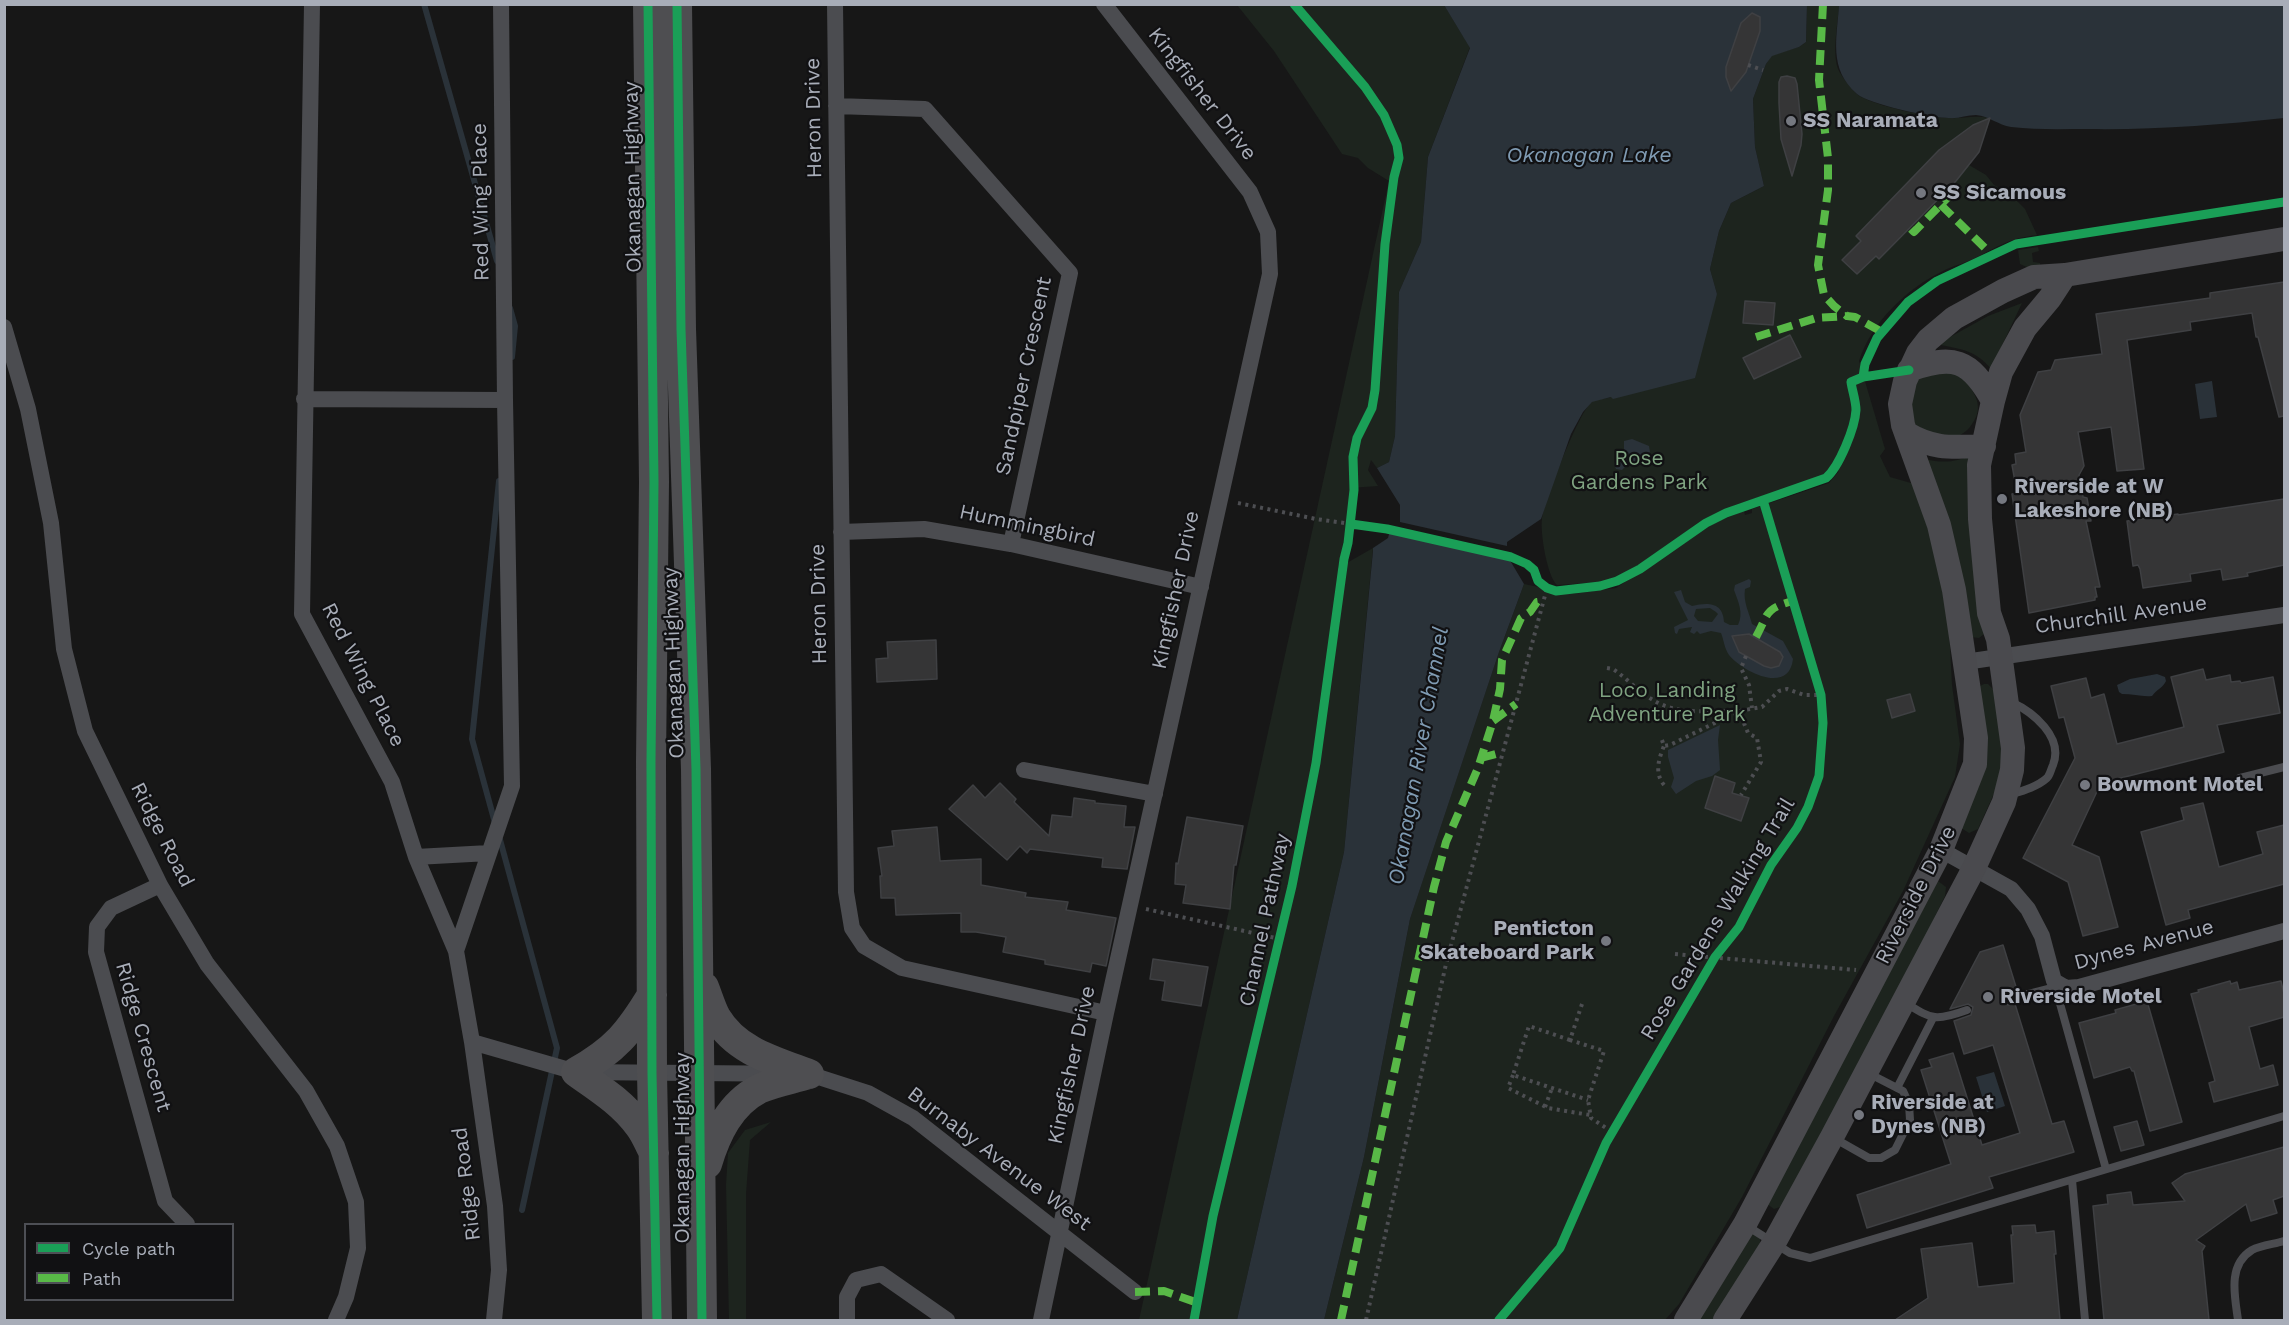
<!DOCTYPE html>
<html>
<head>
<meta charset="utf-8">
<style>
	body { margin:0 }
	#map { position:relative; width:2289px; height:1325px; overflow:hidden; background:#171717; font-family:"Work Sans",sans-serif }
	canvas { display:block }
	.frame { position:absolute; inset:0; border:6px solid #a8adb8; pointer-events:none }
	.legend { position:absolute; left:24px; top:1223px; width:210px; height:78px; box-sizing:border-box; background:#111113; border:2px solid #4d4f55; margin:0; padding:8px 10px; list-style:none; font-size:18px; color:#a8adb8 }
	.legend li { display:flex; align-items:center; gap:12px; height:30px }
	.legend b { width:30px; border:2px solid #4d4f55 }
</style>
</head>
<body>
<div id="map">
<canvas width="2289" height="1325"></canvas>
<div class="frame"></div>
<ul class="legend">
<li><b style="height:8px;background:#1a9f57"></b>Cycle path</li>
<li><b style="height:8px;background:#58b947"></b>Path</li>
</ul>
</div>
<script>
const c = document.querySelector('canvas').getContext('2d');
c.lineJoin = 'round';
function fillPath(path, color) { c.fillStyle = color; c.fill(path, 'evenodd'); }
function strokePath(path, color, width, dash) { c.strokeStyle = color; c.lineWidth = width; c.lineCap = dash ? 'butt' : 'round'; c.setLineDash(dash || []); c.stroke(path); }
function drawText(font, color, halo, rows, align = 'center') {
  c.font = font + ' "Work Sans",sans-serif'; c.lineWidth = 4.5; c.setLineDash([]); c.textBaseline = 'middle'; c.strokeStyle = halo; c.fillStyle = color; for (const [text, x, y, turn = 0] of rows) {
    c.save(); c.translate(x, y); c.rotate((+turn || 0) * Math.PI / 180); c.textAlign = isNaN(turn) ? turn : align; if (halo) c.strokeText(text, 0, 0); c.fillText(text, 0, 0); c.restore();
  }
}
fillPath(new Path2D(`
	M1237 5H1444L1470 47 1428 157 1421 242 1399 292 1395 436 1389 462 1377 468 1371 460 1368 470 1378 486 1350 488V509L1338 568 1373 548 1344 852 1237 1320H1139L1389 181 1368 168 1358 158 1342 154 1274 51Z
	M1807 5H1839C1838 24 1832 51 1838 69 1841 76 1852 90 1858 95 1874 106 1928 117 1948 118 1963 119 1973 115 1989 118 1986 136 1980 150 1969 165L1986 175 1994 185 2009 193 2025 209 2037 235C2006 239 2000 246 1973 259 1963 264 1952 266 1943 271 1907 288 1871 323 1859 361L1885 449 1880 456 1890 477 1918 485 1948 609 1952 685 1960 744 1955 777 1903 891 1834 1016 1742 1197 1679 1304 1665 1320H1324L1364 1157 1410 919 1499 652 1524 584 1572 594 1616 588 1716 522 1744 511 1745 515 1752 513V509L1829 483 1839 471 1738 504 1704 519 1640 564 1615 578 1603 582 1557 585C1547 576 1540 532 1542 519 1544 502 1580 408 1593 401 1597 399 1605 399 1611 397L1717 294 1710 269 1719 231 1731 203 1764 186 1755 147 1753 99 1766 64 1772 55 1799 47 1806 42Z
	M2038 247 2039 251 2032 253 2033 262 2040 263V266L2029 268 2020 264 2018 250Z
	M2022 303 1991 369C1977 351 1961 349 1941 345L1943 341 1988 316Z
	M1959 372C1971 389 1987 404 1972 424 1966 434 1952 441 1940 439 1935 438 1929 432 1924 430 1920 427 1916 426 1913 422 1907 409 1911 378 1927 373 1936 371 1949 372 1959 372Z
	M1973 454 1984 634 1979 638 1971 637 1924 459C1942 463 1956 463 1973 454Z
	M1984 684H1988L1995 691 2003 747 2001 778 1978 829 1969 833 1961 828 1980 686Z
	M1938 881 1946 887 1945 896 1915 958 1783 1206 1774 1209 1767 1204Z
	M771 1122 750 1140 746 1194V1320H729L726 1185 728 1153 745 1130Z
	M1751 1232 1760 1236V1246L1716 1320H1692Z`), '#1d241e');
fillPath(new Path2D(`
	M1444 5H1807L1806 42 1799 47 1772 56 1766 64 1753 99 1755 147 1764 186 1731 203 1719 231 1710 269 1717 294 1695 378 1613 399 1611 397 1592 402 1583 412 1571 434 1541 519 1507 542V546L1400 522V505L1377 468 1389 462 1395 436 1399 292 1421 242 1428 157 1470 48Z
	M1839 5H2284V118C2219 125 2154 130 2088 129 2063 129 2036 130 2011 127 1998 125 1989 116 1976 115 1967 115 1958 119 1949 118 1932 118 1869 104 1857 94 1828 69 1837 38 1839 5Z
	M2212 381 2217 417 2200 419 2195 384Z
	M1632 439 1649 446 1650 452C1642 461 1630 460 1622 470L1616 469 1614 463 1624 453V441Z
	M1391 526 1505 552 1524 584 1499 652 1410 919 1364 1157 1324 1320H1237L1344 852 1373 551V548L1388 538Z
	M1749 579 1751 581 1750 587 1745 589C1743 602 1749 612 1752 624L1783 641 1793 659C1789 695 1743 672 1729 655 1724 648 1724 640 1721 633L1711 631 1700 634 1697 631 1694 634 1690 632 1692 627 1679 629 1677 634 1675 633 1674 627 1688 620 1674 592 1681 590 1685 602 1692 606C1708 602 1723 602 1724 622L1730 625H1738C1744 613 1738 601 1734 590L1735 585ZM1710 608 1716 612 1718 614 1712 622 1698 621 1694 616 1696 609Z
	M2157 674 2165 677 2166 681C2163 688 2157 689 2152 696 2142 697 2133 694 2122 694L2119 692 2117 685 2130 679Z
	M1720 725 1718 740 1720 770 1712 776 1696 781 1676 794 1671 787 1674 778 1668 757V750Z
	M1994 1072 2005 1106 1987 1112 1976 1077Z`), '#2a3239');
strokePath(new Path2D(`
	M424 4 497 261
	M510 308 515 326 512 357
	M495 823 472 739 499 481
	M499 836 557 1048 522 1210`), '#2a3239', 6);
const building = new Path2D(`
	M1752 13 1760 17V31L1746 72 1731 91 1726 77V67L1741 23Z
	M1787 76 1795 78 1797 84 1802 134 1801 145 1792 176 1781 139 1779 103V82L1781 77Z
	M1990 118 1979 152 1956 181 1879 259 1876 256 1857 274 1842 260 1861 241 1856 236 1939 150 1973 125Z
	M2284 282V416L2279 417 2258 337H2256L2252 313 2190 322 2191 330 2127 340 2144 469 2117 471 2111 427 2078 432 2084 466 2079 475 2083 497 2087 498 2091 521H2086L2100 587H2095L2097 597H2095V600L2029 613 2012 494 2017 493 2012 465 2016 464 2015 454 2026 452 2020 415 2038 372 2051 370 2055 360 2102 354 2096 314 2210 298V293Z
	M1745 301 1775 303 1773 325 1743 323Z
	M1790 335 1801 357 1754 379 1743 358Z
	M2284 499V565L2247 573 2248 576 2223 580 2221 569 2190 574 2191 581 2143 588 2140 569 2138 565 2133 566 2127 521 2178 514V515Z
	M1749 634 1780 652 1783 657 1779 666 1771 668 1764 666 1739 652 1732 636Z
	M936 640 937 679 877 682 876 659 888 658 887 642Z
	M2203 669 2206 680 2230 675 2231 682 2240 681 2241 683 2273 677 2280 713 2217 725 2224 752 2101 783 2072 845 2099 857 2118 927 2083 936 2068 882 2023 858 2075 758 2064 717 2059 718 2051 686 2086 678 2091 698 2104 694 2117 744 2184 727 2171 677Z
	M1910 694 1915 711 1892 718 1887 700Z
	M1715 776 1735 783 1732 793 1749 798 1741 821 1705 808Z
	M1000 783 1016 799 1014 802 1049 836 1052 815 1072 817 1074 798 1095 801V803L1126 806 1124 827H1135L1127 869 1102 867 1103 858 1030 849 1027 853 1020 846 1007 860 949 809 973 785 985 798Z
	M2203 803 2219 867 2263 854 2257 832 2284 825V884L2188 910 2190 918 2166 925 2141 832 2184 820 2181 808Z
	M1187 817 1243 826 1236 865H1234L1230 909 1183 903 1186 885 1175 884 1176 863 1178 864Z
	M937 827 940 861 981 859V885L1026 893 1025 897 1068 902 1066 910 1116 918 1106 966 1092 963 1090 972 1045 964V960L1003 952 1006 937 976 932H961V913L896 915 895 898H881L880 876H882L878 848 894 846 892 831Z
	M2003 945 2017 990 2005 994 2003 1001 2008 1005 2015 1004 2052 1124 2064 1121 2074 1152 1989 1177 1993 1188 1867 1228 1857 1195 1951 1164 1921 1070 1932 1067 1929 1060 1953 1053 1982 1145 2020 1133 1993 1045 1964 1054 1954 1021 1971 1015 1973 1007 1968 1004 1950 1009 1980 952Z
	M1153 959 1208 967 1201 1006 1162 1000 1165 981 1150 979Z
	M2230 981 2231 984 2237 982 2239 990 2281 981 2284 994V1017L2249 1027 2260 1069 2273 1065 2278 1085 2214 1102 2209 1083 2215 1081 2191 994 2199 992 2198 990Z
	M2147 1001 2182 1122 2150 1131 2134 1071H2132L2130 1067 2094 1078 2079 1023 2116 1013 2115 1010Z
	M2137 1121 2144 1145 2121 1151 2114 1127Z
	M2284 1147V1196L2273 1200 2277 1213 2251 1221 2246 1204 2196 1240 2205 1246 2202 1251 2209 1320H2104L2093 1206 2108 1204 2107 1195 2131 1192 2133 1205 2185 1201 2172 1183 2185 1174Z
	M2035 1225 2036 1233 2054 1231 2056 1254H2054L2060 1320H1895L1928 1298 1921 1249 1972 1243 1978 1287 2014 1283 2011 1235H2013L2012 1226Z`);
fillPath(building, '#353536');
strokePath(building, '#3f4043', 1.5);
strokePath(new Path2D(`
	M1748 65 1763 70
	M1238 503 1316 519 1351 524
	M1746 656 1741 668 1749 685 1752 708
	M1607 668 1613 669C1625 677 1635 688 1647 696 1675 717 1706 710 1739 711L1748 733 1757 738 1761 762 1741 795
	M1662 740 1664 746 1670 745 1739 711 1762 707 1779 691 1787 689 1804 695H1821
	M1664 785C1654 773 1659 758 1664 746
	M1146 909 1280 939
	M1675 954 1856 970
	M1582 1004 1570 1040 1604 1051 1588 1100 1591 1118 1612 1132
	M1570 1040 1529 1026 1513 1075 1588 1100
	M1513 1075 1508 1088 1548 1108 1590 1115
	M1545 1107 1552 1088
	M1366 1320 1446 964 1547 588
	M1499 1320 1560 1248 1606 1143 1715 957 1739 927 1771 865 1797 828 1808 807 1819 776 1823 723 1821 695 1763 500`), '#4d4e52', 4, [3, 4.5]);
strokePath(new Path2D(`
	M2240 778 2284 767
	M2009 795C2022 791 2037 787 2047 778 2050 775 2051 769 2053 765 2064 737 2033 712 2011 702
	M2054 982 2106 1169
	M2009 999 2056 987
	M1904 1002C1932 1019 1934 1022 1967 1010
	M1897 1088 1933 1018
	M1832 1137 1869 1158H1881L1895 1150 1910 1120 1909 1104 1903 1091 1868 1073
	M2072 1180 2085 1320
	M1747 1226 1790 1253 1810 1258 2284 1116
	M2238 1320C2235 1297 2227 1265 2252 1250 2261 1245 2275 1244 2284 1241`), '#4b4c50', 8);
strokePath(new Path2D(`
	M312 4 302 614 392 782 416 857 456 951 472 1042 495 1206 499 1270 494 1320
	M835 4 846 892 852 928 864 946 902 968 1106 1013
	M836 106 925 109 1070 273 1011 544
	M4 327 28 409 51 523 64 649 85 731 160 885 207 964 306 1091 337 1146 356 1202 358 1248 346 1297 336 1320
	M304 399 505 400
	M841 532 924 529 1011 544 1201 587
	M1965 662 2284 615
	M1024 770 1155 794
	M1941 850 2011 889 2028 909 2042 936 2054 981 2066 988 2079 987 2284 931
	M416 857 489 853
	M160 885 111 908 97 927 96 952 165 1201 187 1224
	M456 951 512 786 505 400 501 4
	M472 1042 576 1072 809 1074 868 1093 913 1118 1135 1292
	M847 1320V1297L856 1280 881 1274 947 1320
	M1041 1320 1106 1013 1270 274 1268 232 1250 192 1104 4`), '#4b4c50', 16);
strokePath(new Path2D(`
	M1909 370C1953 354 1970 359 1993 401
	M1906 433C1934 450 1953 447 1984 446
	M1686 1320 1745 1224 1941 850 1975 764 1976 738 1954 590 1939 525 1903 425 1900 404 1905 381 1918 353 1928 340 1954 318 2003 291 2034 277 2065 275 2284 239
	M1725 1320 1774 1243 1832 1137 1974 868 2004 802 2012 770 2013 748 1998 639 1989 613 1980 519 1979 465 1993 401 2001 372 2025 328 2050 298 2065 275`), '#4a4a4e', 24);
strokePath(new Path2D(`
	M648 4 654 482 651 762 652 1073 657 1320
	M677 4 681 329 696 769 702 1320
	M704 987C708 997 711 1008 716 1017 736 1051 774 1061 809 1074
	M652 995C629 1033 615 1050 576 1072 599 1088 624 1104 640 1127 646 1135 649 1144 654 1153
	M707 1164C716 1134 730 1104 759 1089 774 1082 793 1079 809 1074`), '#4e4e51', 30);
strokePath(new Path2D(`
	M1823 4 1819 80 1828 158V190L1818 265 1824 295 1834 306 1847 316 1855 317 1882 332
	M1941 205 1992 255
	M1911 229 1914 232 1955 190 1952 186
	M1756 337 1816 318 1847 316
	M1756 637C1769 613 1764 609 1793 601
	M1493 721 1516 704
	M1481 758 1503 752
	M1135 1292 1164 1291 1198 1303
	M1341 1320 1434 887 1446 842 1478 768 1493 721 1500 689 1502 660 1521 618 1530 612 1537 602 1544 601`), '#58b947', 8, [15, 8]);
strokePath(new Path2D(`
	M648 4 654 482 651 762 652 1073 657 1320
	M677 4 681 329 696 769 702 1320
	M1863 377 1865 364 1877 338 1908 302 1937 281 2016 244 2284 202
	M1351 524 1387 529 1511 557 1527 564 1534 570 1538 581 1547 588 1556 591 1600 586 1617 581 1640 569 1706 523 1726 513 1826 478C1839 467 1855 428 1856 410 1856 401 1852 390 1851 382L1863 377 1909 370
	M1194 1320 1213 1216 1292 886 1316 763 1344 559 1348 543 1354 490 1353 457 1357 438 1372 408 1375 390 1385 244 1394 177 1399 158 1397 145 1384 115 1365 87 1294 4
	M1499 1320 1560 1248 1606 1143 1715 957 1739 927 1771 865 1797 828 1808 807 1819 776 1823 723 1821 695 1763 500`), '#1a9f57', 9);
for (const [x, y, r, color] of [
	[1791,121,6,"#757880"],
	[1921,193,6,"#757880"],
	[2002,499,6,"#757880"],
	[2085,785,6,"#757880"],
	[1606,941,6,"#757880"],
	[1988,997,6,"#757880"],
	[1859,1115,6,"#757880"]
]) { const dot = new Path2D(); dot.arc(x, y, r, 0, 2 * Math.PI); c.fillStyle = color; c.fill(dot); strokePath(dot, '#111113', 2); }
drawText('21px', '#a8adb8', '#111113', [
	["Kingfisher Drive",1202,94,52],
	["Heron Drive",814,118,-91],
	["Okanagan Highway",633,177,-91],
	["Red Wing Place",481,202,-91],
	["Sandpiper Crescent",1024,376,-78],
	["Hummingbird",1027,526,12],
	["Kingfisher Drive",1176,590,-78],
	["Heron Drive",819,604,-91],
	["Churchill Avenue",2121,615,-8],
	["Okanagan Highway",674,663,-92],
	["Red Wing Place",363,675,63],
	["Ridge Road",162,835,63],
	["Riverside Drive",1916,895,-63],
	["Rose Gardens Walking Trail",1718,919,-59],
	["Channel Pathway",1265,920,-78],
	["Dynes Avenue",2144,945,-15],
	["Ridge Crescent",143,1037,74],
	["Kingfisher Drive",1072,1065,-78],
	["Okanagan Highway",683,1148,-90],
	["Burnaby Avenue West",999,1159,37],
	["Ridge Road",467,1184,-97]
]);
drawText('bold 21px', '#a8adb8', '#111113', [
	["SS Naramata",1803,121],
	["SS Sicamous",1933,193],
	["Riverside at W",2014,487],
	["Lakeshore (NB)",2014,511],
	["Bowmont Motel",2097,785],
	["Penticton",1594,929,"right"],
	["Skateboard Park",1594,953,"right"],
	["Riverside Motel",2000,997],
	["Riverside at",1871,1103],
	["Dynes (NB)",1871,1127]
], 'left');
drawText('21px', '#7fa381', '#111113', [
	["Rose",1639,459],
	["Gardens Park",1639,483],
	["Loco Landing",1667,691],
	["Adventure Park",1667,715]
]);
drawText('italic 22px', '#7f9bb3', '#111113', [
	["Okanagan Lake",1589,156],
	["Okanagan River Channel",1419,756,-80]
]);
</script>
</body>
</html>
